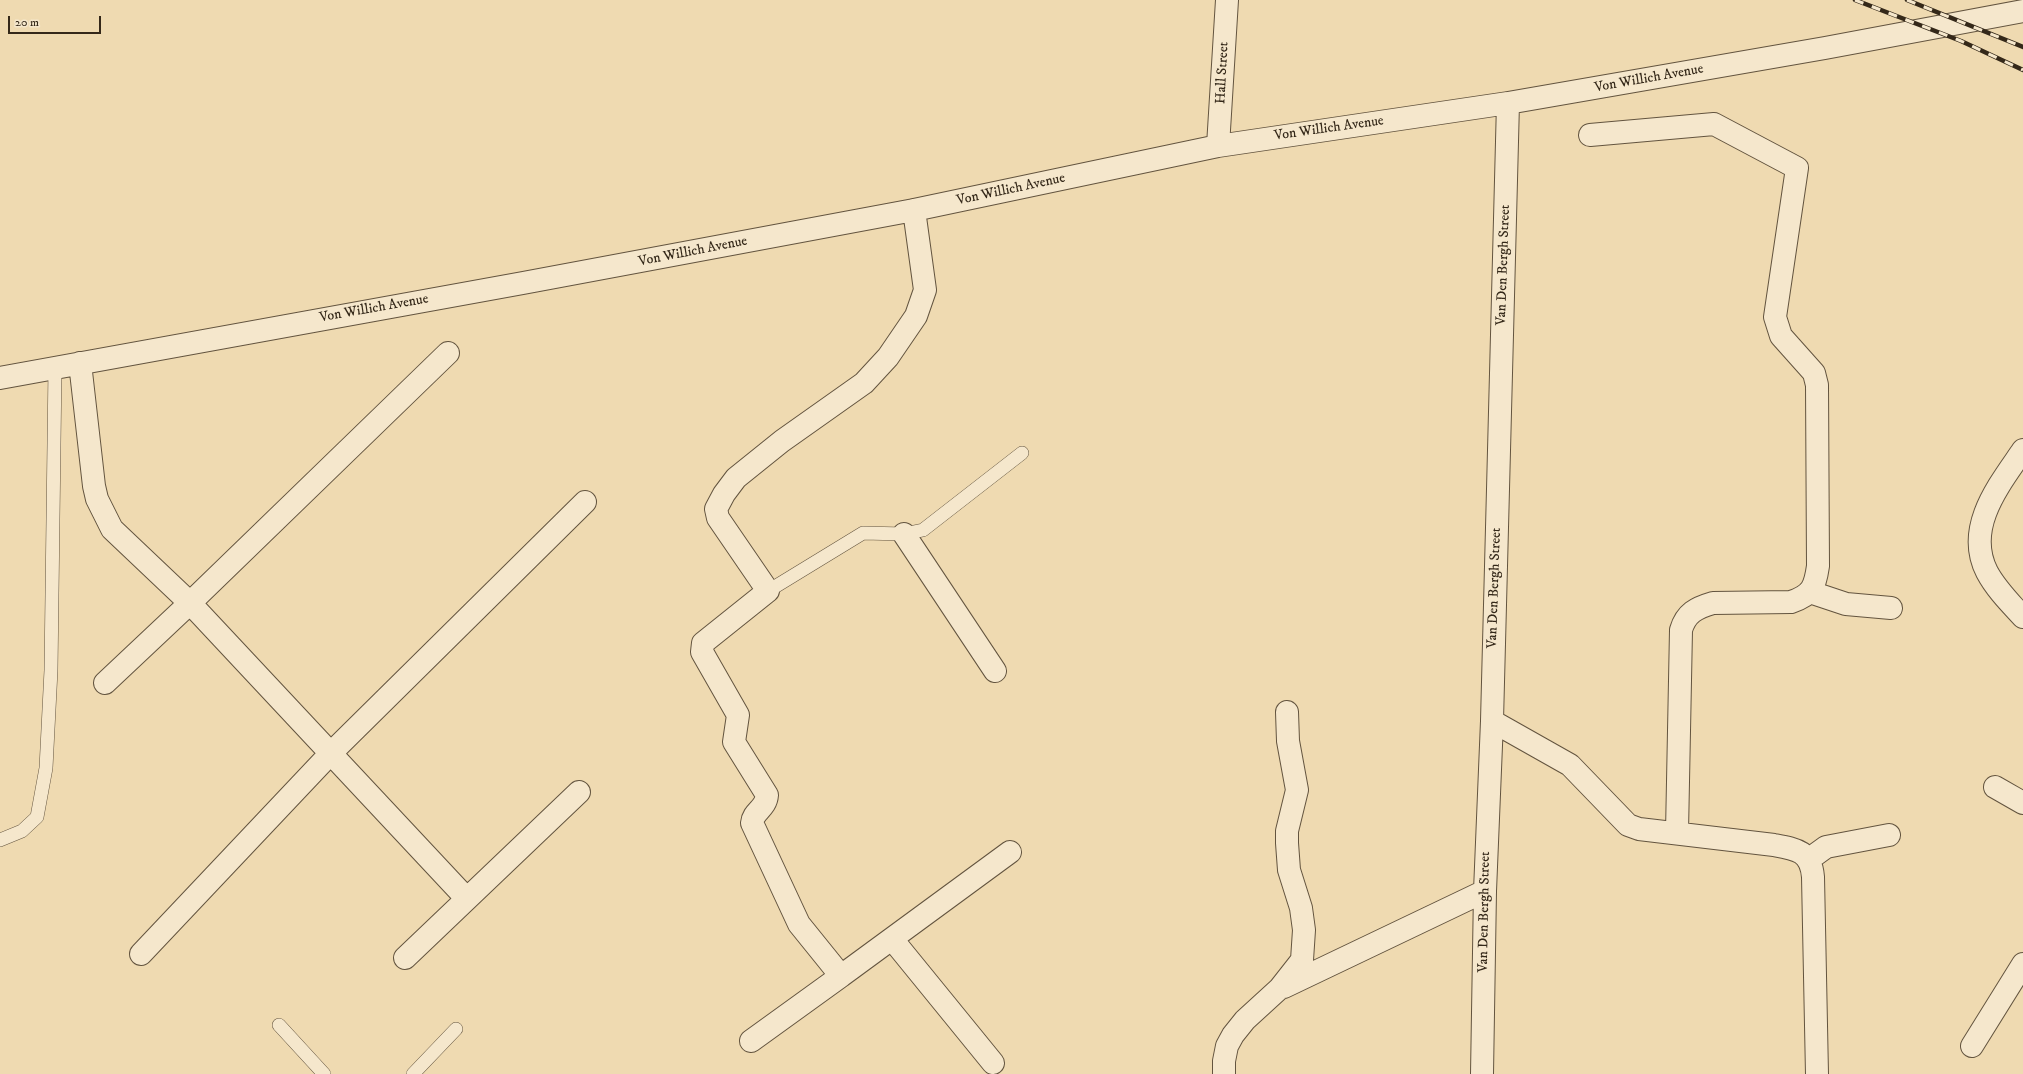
<!DOCTYPE html>
<html>
<head>
<meta charset="utf-8">
<style>
	body { margin:0 }
	#map { position:relative; width:2023px; height:1074px; overflow:hidden; background:#efdab1; font-family:"IM FELL DW Pica",serif }
	canvas { display:block }
	.scale { position:absolute; left:8px; top:16px; width:93px; height:18px; box-sizing:border-box; border:2px solid #342819; border-top:0; padding-left:5px; font-size:12px; line-height:14px; white-space:nowrap; color:#342819; -webkit-text-stroke:3px #f5e7cc; paint-order:stroke }
</style>
</head>
<body>
<div id="map">
<canvas width="2023" height="1074"></canvas>
<div class="scale">20 m</div>
</div>
<script>
const c = document.querySelector('canvas').getContext('2d');
c.lineJoin = 'round';
function strokePath(path, color, width, dash) { c.strokeStyle = color; c.lineWidth = width; c.lineCap = dash ? 'butt' : 'round'; c.setLineDash(dash || []); c.stroke(path); }
function drawText(font, color, halo, rows, align = 'center') {
  c.font = font + ' "IM FELL DW Pica",serif'; c.lineWidth = 3.5; c.setLineDash([]); c.textBaseline = 'middle'; c.strokeStyle = halo; c.fillStyle = color; for (const [text, x, y, turn = 0] of rows) {
    c.save(); c.translate(x, y); c.rotate((+turn || 0) * Math.PI / 180); c.textAlign = isNaN(turn) ? turn : align; if (halo) c.strokeText(text, 0, 0); c.fillText(text, 0, 0); c.restore();
  }
}
const lane = new Path2D(`
	M768 591 863 533 904 534 923 530 1022 453
	M0 840 22 831 37 817 46 768 51 670 55 368
	M279 1025 324 1074
	M413 1074 456 1029`);
const street = new Path2D(`
	M1590 135 1714 124 1797 168 1775 317 1781 336 1814 373 1817 385 1818 566C1815 587 1812 595 1791 602L1713 603C1696 608 1686 613 1681 630L1677 832
	M1218 146 1227 0
	M914 210 925 290 916 316 888 357 864 383 782 441 736 478 724 494 716 509 718 518 768 591 703 643 702 652 738 715 734 742 767 795C766 809 753 811 752 823L799 924 841 976 1010 852
	M80 363 94 486 97 499 112 529 190 603 467 899
	M0 378 523 283 914 210 1218 146 1508 103 1825 48 2023 11
	M2023 450C2000 484 1964 527 1987 572 1996 589 2010 603 2023 617
	M904 534 995 671
	M1810 592 1846 604 1891 608
	M105 683 190 603 448 353
	M1492 721 1570 765 1628 825 1639 829 1774 845C1796 849 1811 851 1813 877L1817 1074
	M1995 787 2023 803
	M1808 860 1826 847 1889 835
	M892 939 993 1063
	M141 954 330 754 585 502
	M405 958 579 792
	M1284 987 1485 891
	M751 1041 841 976
	M1972 1046 2023 964
	M1224 1074V1061L1227 1046 1233 1035 1245 1020 1280 988 1302 960 1304 930 1301 908 1289 870 1287 843V831L1297 790 1288 741 1287 712
	M1482 1074 1485 891 1492 721 1508 103`);
strokePath(lane, '#63543f', 14);
strokePath(street, '#63543f', 24);
strokePath(lane, '#f5e7cc', 13);
strokePath(street, '#f5e7cc', 22);
const rail = new Path2D(`
	M1855 0 1961 41 2023 70
	M1907 0 2023 47`);
strokePath(rail, '#342819', 4.5);
strokePath(rail, '#f5e7cc', 3, [9]);
drawText('14px', '#342819', '#f5e7cc', [
	["Hall Street",1223,73,-87],
	["Von Willich Avenue",1649,79,-10],
	["Von Willich Avenue",1329,129,-8],
	["Von Willich Avenue",1011,190,-12],
	["Von Willich Avenue",693,252,-11],
	["Van Den Bergh Street",1504,265,-88],
	["Von Willich Avenue",374,309,-10],
	["Van Den Bergh Street",1495,588,-88],
	["Van Den Bergh Street",1485,912,-89]
]);
</script>
</body>
</html>
